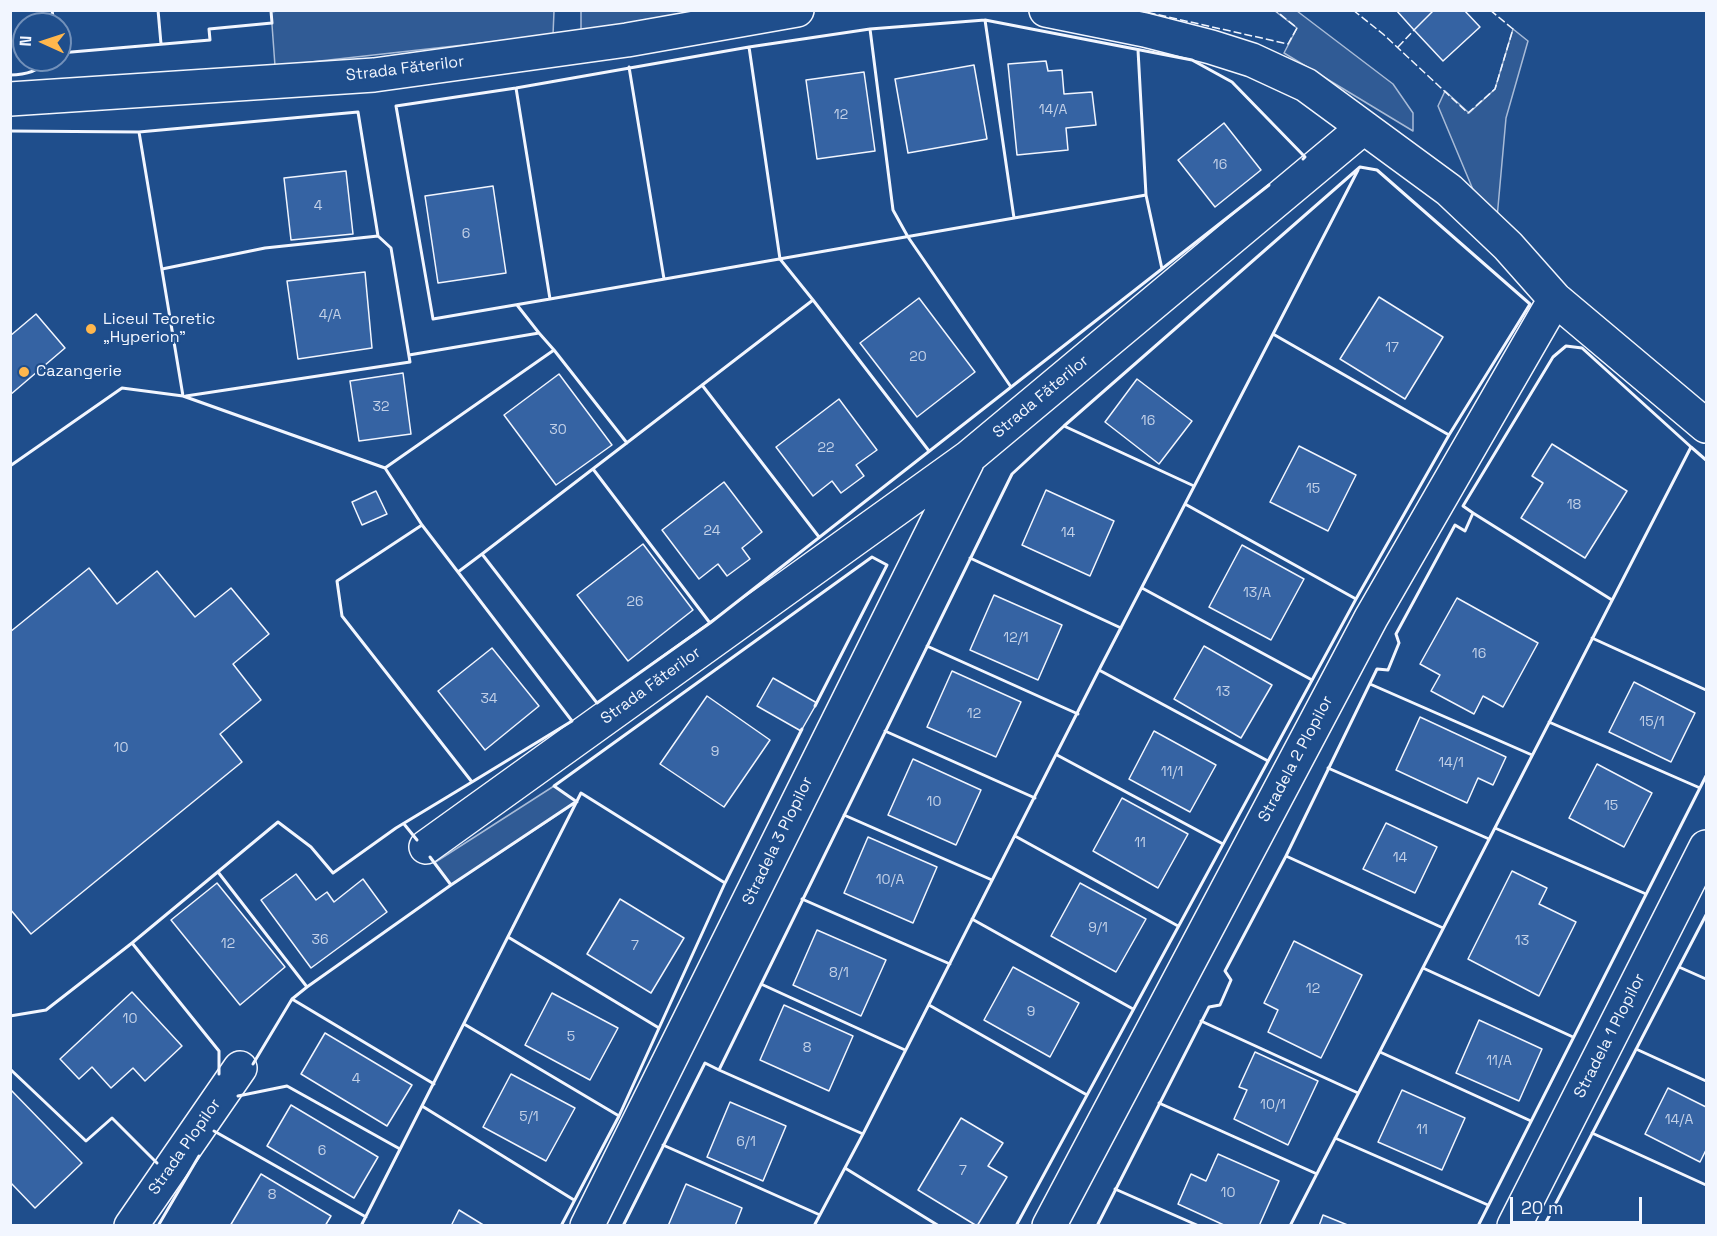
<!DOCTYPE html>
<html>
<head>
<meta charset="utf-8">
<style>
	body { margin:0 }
	#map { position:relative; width:1717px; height:1236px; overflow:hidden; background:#1f4e8c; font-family:"Space Grotesk",sans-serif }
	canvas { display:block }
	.frame { position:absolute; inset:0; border:12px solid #f2f6ff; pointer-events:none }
	.north { position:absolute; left:12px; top:12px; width:60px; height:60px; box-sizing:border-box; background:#1f4e8c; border:2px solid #7391ba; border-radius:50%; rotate:273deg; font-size:16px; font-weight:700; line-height:24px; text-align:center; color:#f2f6ff }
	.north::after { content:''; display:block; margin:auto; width:21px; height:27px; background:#ffb74d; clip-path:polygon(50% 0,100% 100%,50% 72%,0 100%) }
	.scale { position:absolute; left:1510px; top:1197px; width:132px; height:27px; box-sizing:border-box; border:3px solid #f2f6ff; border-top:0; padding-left:8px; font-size:18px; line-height:21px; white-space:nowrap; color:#f2f6ff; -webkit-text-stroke:4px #1f4e8c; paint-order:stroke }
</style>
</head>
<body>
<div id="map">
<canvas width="1717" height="1236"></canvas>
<div class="frame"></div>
<div class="north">N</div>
<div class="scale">20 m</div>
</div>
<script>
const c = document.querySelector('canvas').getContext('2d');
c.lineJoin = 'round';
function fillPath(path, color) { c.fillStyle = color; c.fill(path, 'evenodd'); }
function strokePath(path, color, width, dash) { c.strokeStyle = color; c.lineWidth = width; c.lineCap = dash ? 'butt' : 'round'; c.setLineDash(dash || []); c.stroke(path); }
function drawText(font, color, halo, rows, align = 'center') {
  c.font = font + ' "Space Grotesk",sans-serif'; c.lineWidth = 4.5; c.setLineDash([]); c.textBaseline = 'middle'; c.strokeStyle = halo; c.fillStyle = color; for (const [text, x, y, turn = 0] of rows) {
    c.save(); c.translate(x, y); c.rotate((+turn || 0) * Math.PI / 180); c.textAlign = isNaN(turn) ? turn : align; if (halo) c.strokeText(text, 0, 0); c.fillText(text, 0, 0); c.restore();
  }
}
const green = new Path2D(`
	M280 10 554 11 553 35 275 66 271 11Z
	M581 10 704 11 581 31Z
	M1275 11H1297L1393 84 1413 113V131L1284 53 1297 28Z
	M1513 29 1528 41 1506 118 1497 218 1479 204 1438 106 1445 91 1469 113 1495 89Z
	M554 786 577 802 451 885 434 863Z`);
fillPath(green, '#305b95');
strokePath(green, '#a8bbd7', 1.5);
const building = new Path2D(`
	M1396 10H1434L1414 30Z
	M1434 10H1464L1480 27 1443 61 1414 30Z
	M1046 61 1048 71 1062 70 1064 94 1092 92 1096 125 1066 128 1068 150 1017 155 1008 64Z
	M974 65 987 139 908 153 895 79Z
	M864 72 875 151 817 159 806 80Z
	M1224 123 1261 170 1215 207 1178 160Z
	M346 171 353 234 291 240 284 178Z
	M493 186 506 273 438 283 425 196Z
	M365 272 372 348 298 359 287 281Z
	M1379 297 1443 337 1405 399 1340 359Z
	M919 298 975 372 917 417 860 343Z
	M36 314 65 348 10 395V336Z
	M403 373 411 434 359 441 350 381Z
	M559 374 612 445 556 485 504 415Z
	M1137 379 1192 421 1159 464 1105 422Z
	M839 399 877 450 856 465 864 476 841 493 832 481 813 496 776 447Z
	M1552 444 1627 491 1585 558 1521 518 1543 483 1532 476Z
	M1299 446 1356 475 1328 531 1270 502Z
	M724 482 762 532 742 548 750 559 727 576 718 564 699 579 662 530Z
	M1046 490 1114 521 1090 576 1022 545Z
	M376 491 387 514 362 525 352 502Z
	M643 544 693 610 628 661 577 595Z
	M1242 545 1304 579 1271 640 1209 607Z
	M89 568 117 604 157 571 195 617 231 588 269 634 233 664 261 700 220 734 242 762 31 934 10 909V632Z
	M994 595 1062 625 1038 680 970 650Z
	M1457 598 1538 643 1503 707 1483 696 1474 714 1431 691 1440 675 1420 664Z
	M1204 646 1272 685 1241 738 1174 699Z
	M492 648 539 706 485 750 438 691Z
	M952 671 1021 702 996 757 927 727Z
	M773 678 817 703 801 731 757 706Z
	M1634 682 1695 713 1671 762 1609 732Z
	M707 696 770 740 724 807 660 764Z
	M1420 717 1506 757 1493 785 1478 778 1467 803 1396 770Z
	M1154 731 1216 765 1190 812 1129 779Z
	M913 759 981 790 956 845 888 815Z
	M1597 764 1652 793 1624 847 1569 818Z
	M1122 798 1188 834 1158 888 1093 851Z
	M1386 823 1437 847 1415 893 1363 869Z
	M868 837 937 867 913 923 844 893Z
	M1512 871 1547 888 1539 904 1576 922 1539 996 1468 959Z
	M296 874 316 900 327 892 334 902 363 879 387 912 311 968 261 900Z
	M217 883 285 967 240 1005 171 920Z
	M1080 883 1146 919 1116 972 1051 936Z
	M620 899 684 938 651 993 587 954Z
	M817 930 886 960 861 1016 793 985Z
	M1294 941 1362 975 1321 1058 1268 1032 1278 1010 1264 1003Z
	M1013 967 1079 1003 1050 1057 984 1020Z
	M132 992 182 1046 145 1081 133 1068 111 1088 92 1067 79 1079 60 1059Z
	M552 993 618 1028 590 1080 525 1045Z
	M784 1005 853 1036 829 1091 760 1060Z
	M1479 1020 1542 1049 1519 1101 1456 1073Z
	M325 1033 412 1085 387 1126 301 1074Z
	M1255 1052 1318 1081 1288 1145 1234 1119 1247 1090 1239 1087Z
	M511 1074 575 1108 546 1161 483 1127Z
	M1668 1088 1706 1107V1150L1700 1162 1645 1134Z
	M10 1089 82 1163 35 1208 10 1182Z
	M1402 1090 1465 1118 1442 1170 1378 1142Z
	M730 1102 786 1126 763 1181 707 1157Z
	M291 1105 378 1157 354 1198 267 1146Z
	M961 1118 1003 1143 988 1166 1007 1177 977 1226 918 1190Z
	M1218 1154 1279 1181 1259 1226H1226L1178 1204 1191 1174 1206 1181Z
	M261 1174 331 1216 325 1226H230Z
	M686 1184 742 1208 735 1226H668Z
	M459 1210 485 1226H451Z
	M1323 1215 1350 1226H1319Z`);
fillPath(building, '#3563a3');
strokePath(building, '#f2f6ff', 1.5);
const minor = new Path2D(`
	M1046 10 1145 30 1211 47 1252 60 1306 85 1449 190 1508 246 1555 299 1706 426
	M10 99 374 75 627 40 797 10
	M426 847 969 457 1363 128
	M131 1226 240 1068
	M587 1226 967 462
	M1049 1226 1371 618 1555 299
	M1514 1226 1706 847`);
strokePath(minor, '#f2f6ff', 36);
strokePath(minor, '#1f4e8c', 33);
strokePath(new Path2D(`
	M1137 10 1288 44 1297 28 1275 10
	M1353 10 1383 34 1468 113 1495 89 1513 29 1490 10
	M1398 47 1414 30`), '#f2f6ff', 1.5, [8, 3]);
strokePath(new Path2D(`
	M52 10 54 24
	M158 10 161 44
	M985 20 1014 218
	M870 29 893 210 908 237 1011 387
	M749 47 780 259 813 300
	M1138 50 1146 195 1162 269
	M60 53 210 40 209 29 272 23 271 11 280 10
	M629 67 664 279
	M10 75C24 75 39 71 48 60
	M516 88 550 299 433 319 396 106 516 88 749 47 870 29 985 20 1192 60 1232 82 1305 157 1303 159
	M10 131 139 132 183 396 122 388 10 466
	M139 132 358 112 378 236 391 248 410 362 186 396
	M162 269 265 248 378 236
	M550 299 1146 195
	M517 305 539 333
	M1273 334 1449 435
	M409 355 539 333 554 350
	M702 385 819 537
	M1064 426 1194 486
	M1691 447 1706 460
	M929 451 813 300 482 554 597 703 710 623 1269 185
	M385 468 554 350 627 443
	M593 469 710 623
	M1185 504 1356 599
	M1473 513 1612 600
	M422 525 572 721 472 782
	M970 558 1121 628
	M458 572 482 554
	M1142 588 1312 680
	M1592 638 1706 690
	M927 646 1078 714
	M1099 670 1268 761
	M1370 684 1532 755
	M1549 722 1700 788
	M885 731 1035 798
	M1057 755 1223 844
	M1328 768 1489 839
	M577 802 554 786 872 557 887 565 815 706
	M844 815 992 880
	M404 824 417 840
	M1495 828 1646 894
	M1015 836 1178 926
	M1286 856 1443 928
	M218 872 307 987 451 885 430 857
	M451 885 574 803
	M802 899 950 964
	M972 919 1133 1009
	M508 937 659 1028
	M132 943 219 1051V1074
	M1679 967 1706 979
	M1423 968 1573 1037
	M761 984 905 1050
	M292 999 434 1084
	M929 1005 1087 1095
	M10 1016 46 1010 132 943 278 822 311 847 333 873 396 828 472 782 342 616 337 581 422 525 385 468 183 396
	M1201 1021 1358 1093
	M464 1024 619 1116
	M1636 1049 1706 1081
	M1380 1052 1531 1121
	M253 1064 292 999 307 987
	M10 1069 86 1141 112 1118 157 1163
	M719 1070 863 1134
	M238 1096 287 1086 400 1149
	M1159 1103 1317 1174
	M422 1106 574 1200
	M214 1131 366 1217
	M1592 1133 1706 1185
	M1335 1138 1488 1205
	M663 1145 820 1215
	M845 1168 939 1226
	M1115 1189 1199 1226
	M158 1226 199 1156
	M361 1226 581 793 725 883
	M561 1226 619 1116 725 883 802 729
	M623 1226 705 1063 719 1070 1012 474 1064 426 1360 167 1377 170 1530 304 1449 435 1356 599 1016 1226
	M814 1226 863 1134 1099 670 1358 170
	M1097 1226 1209 1007 1220 1005 1231 980 1225 971 1286 856 1377 669 1388 670 1399 643 1396 634 1455 525 1465 531 1473 513 1463 506 1553 357 1566 346 1582 348 1691 447 1290 1226
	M1478 1226 1706 776
	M1544 1226 1706 915`), '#f2f6ff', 3);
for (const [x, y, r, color] of [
	[91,329,6,"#ffb74d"],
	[24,372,6,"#ffb74d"]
]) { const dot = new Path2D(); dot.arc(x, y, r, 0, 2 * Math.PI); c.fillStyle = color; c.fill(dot); strokePath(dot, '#1f4e8c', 2); }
drawText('14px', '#c3d1e8', null, [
	["14/A",1053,110],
	["12",841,115],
	["16",1220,165],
	["4",318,206],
	["6",466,234],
	["4/A",330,315],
	["17",1392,348],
	["20",918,357],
	["32",381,407],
	["16",1148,421],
	["30",558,430],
	["22",826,448],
	["15",1313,489],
	["18",1574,505],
	["24",712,531],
	["14",1068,533],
	["13/A",1257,593],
	["26",635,602],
	["12/1",1016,638],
	["16",1479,654],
	["13",1223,692],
	["34",489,699],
	["12",974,714],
	["15/1",1652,722],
	["10",121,748],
	["9",715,752],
	["14/1",1451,763],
	["11/1",1172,772],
	["10",934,802],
	["15",1611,806],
	["11",1140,843],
	["14",1400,858],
	["10/A",890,880],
	["9/1",1098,928],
	["36",320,940],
	["13",1522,941],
	["12",228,944],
	["7",635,946],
	["8/1",839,973],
	["12",1313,989],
	["9",1031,1012],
	["10",130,1019],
	["5",571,1037],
	["8",807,1048],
	["11/A",1499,1061],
	["4",356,1079],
	["10/1",1273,1105],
	["5/1",529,1117],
	["14/A",1679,1120],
	["11",1422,1130],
	["6/1",746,1142],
	["6",322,1151],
	["7",963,1171],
	["10",1228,1193],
	["8",272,1195]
]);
drawText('16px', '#f2f6ff', '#1f4e8c', [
	["Strada Făterilor",405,69,-7],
	["Strada Făterilor",1041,397,-40],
	["Strada Făterilor",651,686,-36],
	["Stradela 2 Plopilor",1296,759,-62],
	["Stradela 3 Plopilor",778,841,-64],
	["Stradela 1 Plopilor",1610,1036,-63],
	["Strada Plopilor",185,1147,-55]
]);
drawText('16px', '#f2f6ff', '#1f4e8c', [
	["Liceul Teoretic",103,320],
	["„Hyperion”",103,338],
	["Cazangerie",36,372]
], 'left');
</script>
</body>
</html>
